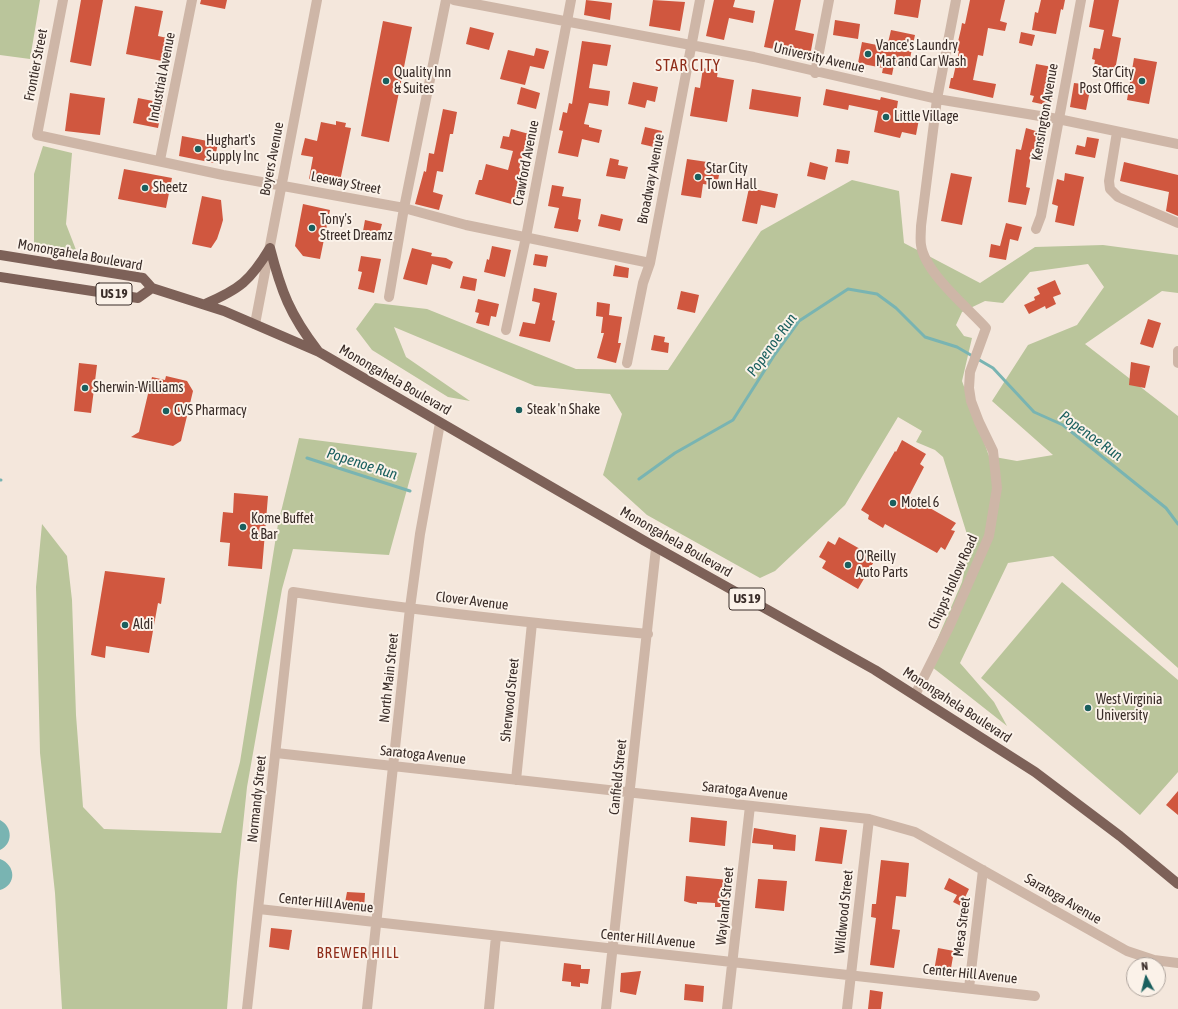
<!DOCTYPE html>
<html>
<head>
<meta charset="utf-8">
<style>
	body { margin:0 }
	#map { position:relative; width:1178px; height:1009px; overflow:hidden; background:#f4e7dc; font-family:"Asap Condensed",sans-serif }
	canvas { display:block }
	.north { position:absolute; left:1126px; top:957px; width:40px; height:40px; box-sizing:border-box; background:#fbf2e9; border:1px solid #ada39c; border-radius:50%; rotate:353deg; font-size:11px; font-weight:700; line-height:16px; text-align:center; color:#392c28 }
	.north::after { content:''; display:block; margin:auto; width:14px; height:18px; background:#1a5f5e; clip-path:polygon(50% 0,100% 100%,50% 72%,0 100%) }
</style>
</head>
<body>
<div id="map">
<canvas width="1178" height="1009"></canvas>
<div class="north">N</div>
</div>
<script>
const c = document.querySelector('canvas').getContext('2d');
c.lineJoin = 'round';
function fillPath(path, color) { c.fillStyle = color; c.fill(path, 'evenodd'); }
function strokePath(path, color, width, dash) { c.strokeStyle = color; c.lineWidth = width; c.lineCap = dash ? 'butt' : 'round'; c.setLineDash(dash || []); c.stroke(path); }
function drawText(font, color, halo, rows, align = 'center') {
  c.font = font + ' "Asap Condensed",sans-serif'; c.lineWidth = 4; c.setLineDash([]); c.textBaseline = 'middle'; c.strokeStyle = halo; c.fillStyle = color; for (const [text, x, y, turn = 0] of rows) {
    c.save(); c.translate(x, y); c.rotate((+turn || 0) * Math.PI / 180); c.textAlign = isNaN(turn) ? turn : align; if (halo) c.strokeText(text, 0, 0); c.fillText(text, 0, 0); c.restore();
  }
}
fillPath(new Path2D(`
	M0 0H40L30 59 0 55Z
	M43 146 72 153 66 224 78 255 34 249V174Z
	M852 180 899 191 904 243 980 283 1035 247 1103 245 1178 255V293L1162 291 1085 344 1178 416V668L1053 556 1008 563 960 663 994 702 1007 726 927 663 962 582 970 544 943 457 935 450 916 442 922 431 898 417 845 505 775 571 760 578 647 515 603 475 622 414 610 394 535 386 394 327 406 357 470 401 448 397 372 350 356 329 375 303 427 309 576 369 668 370 761 231ZM1088 264 1104 287 1077 325 1028 345 992 401 1053 455 1017 461 989 456 962 381 972 338 964 336 956 325 962 312 985 301 1003 303 1030 272Z
	M299 438 417 453 389 555 293 549 282 589 247 787 237 882 227 1009H62L55 893 40 753 36 587 42 524 67 556 72 600 76 715 83 807 104 829 221 833 240 762 278 524Z
	M1062 582 1178 680V772L1140 815 981 678Z`), '#bac59b');
fillPath(new Path2D(`
	M0 820C13 827 13 844 0 850Z
	M0 859C16 865 17 885 0 890Z`), '#79b4b2');
strokePath(new Path2D(`
	M307 458 410 491
	M639 479 675 453 733 420 775 354 799 321 848 289 877 294 896 308 925 337 957 347 993 368 1034 412 1063 425 1166 508 1178 524
	M0 480H1`), '#79b4b2', 3);
fillPath(new Path2D(`
	M81 0H103L91 66 70 62Z
	M201 0H227L225 9 200 4Z
	M586 0 612 3 610 20 584 15Z
	M653 0 685 2 680 31 649 26Z
	M714 0H735L733 7 755 11 753 23 729 18 724 40 706 36Z
	M774 0H801L795 30 814 34 810 56 764 47Z
	M896 0H921L918 18 894 14Z
	M970 0H1005L1000 21 1007 23 1005 31 988 28 983 56 978 55 973 80 996 84 993 98 949 88 951 78H953L959 51 956 50 961 29 962 23 965 24Z
	M1041 0H1065L1063 10 1061 9 1056 34 1032 30 1035 12 1038 13Z
	M1094 0H1119L1112 36 1121 38 1115 70 1094 66 1095 60 1092 59 1094 48 1100 49 1104 30 1089 27Z
	M135 6 163 11 158 36 172 39 167 62 126 54Z
	M835 20 860 24 858 39 833 35Z
	M383 21 412 27 389 142 361 136Z
	M470 27 494 33 489 50 466 44Z
	M891 30 915 35 908 68 894 65 892 75 882 73 883 68 858 63 862 42 887 47Z
	M1021 32 1035 35 1032 46 1019 43Z
	M582 41 611 45 607 66 593 64 589 88 610 91 608 106 589 103 584 124 589 125V127L602 130 599 143 582 139 578 157 558 153 563 131 559 130 563 112 567 113 569 103 572 104Z
	M536 48 549 51 544 69 530 66 525 85 500 79 508 50 534 56Z
	M1134 58 1157 62 1149 104 1127 100Z
	M1036 64 1058 68 1051 106 1032 102 1034 96 1030 95Z
	M703 68 718 70 717 77 734 80 727 122 690 116 695 87 700 88Z
	M633 82 658 87 655 102 647 100 645 108 628 104Z
	M1074 83 1091 85 1086 110 1070 107Z
	M521 87 540 93 536 109 517 104Z
	M752 89 801 97 798 117 749 109Z
	M826 89 880 100 881 97 898 101 896 114 919 119 916 135 902 132 900 138 874 132 878 111 849 105 848 110 823 105Z
	M70 93 105 98 100 135 65 131Z
	M138 98 163 103 158 128 133 123Z
	M443 109 457 112 453 134H450L443 172 437 171 433 192 443 195 439 210 415 204 424 171 426 172 429 153 434 154Z
	M336 121 346 123 345 127 351 128 339 186 309 179 313 157 301 155 305 138 317 141 321 122 336 125Z
	M645 127 662 131 658 148 641 144Z
	M1026 128 1039 132 1035 150 1032 149 1026 187 1030 188 1026 205 1008 202 1016 149 1021 150Z
	M511 129 529 134 519 168 525 170 515 205 475 194 479 180H482L486 164 508 170 513 151 500 148 503 136 509 137Z
	M182 136 218 143 214 163 179 156Z
	M1087 137 1099 139 1095 158 1075 154 1077 145 1085 147Z
	M837 149 850 151 848 164 835 162Z
	M610 158 619 160 618 165 628 167 625 179 606 176Z
	M687 159 721 164 717 186 703 184 701 198 681 195Z
	M810 162 828 167 825 180 807 176Z
	M1124 162 1178 175V216L1166 211 1169 192 1120 181Z
	M124 169 172 178 166 208 118 199Z
	M951 173 972 177 962 225 941 221Z
	M1065 173 1084 177 1074 226 1055 222 1058 206 1052 204 1057 179 1064 181Z
	M552 185 564 187 562 196 581 199 578 219 581 220 578 232 554 228 559 208 548 206Z
	M749 188 778 194 775 208 761 205 757 224 742 221Z
	M202 196 221 200 223 220 221 227 217 239 211 248 192 244Z
	M303 204 330 210 320 259 303 256 295 246Z
	M601 214 623 219 620 231 598 226Z
	M365 220 382 224 379 235 363 231Z
	M1006 223 1022 227 1018 241 1010 239 1006 260 989 257 991 244 1000 246Z
	M492 246 511 250 505 277 484 272 487 259 489 260Z
	M412 248 432 253 431 256 446 258 453 262 450 269 432 264 427 285 403 279Z
	M535 254 548 256 546 267 533 265Z
	M361 256 381 259 374 293 358 289 362 272 358 271Z
	M615 265 629 268 628 278 613 276Z
	M463 276 477 279 475 291 460 288Z
	M1055 280 1061 294 1053 297 1056 304 1046 309 1045 306 1029 314 1024 305 1035 300 1034 297 1040 294 1037 288Z
	M534 288 557 293 552 320 555 321 550 342 519 336 523 322 535 324 540 303 532 301Z
	M681 291 699 295 695 313 677 309Z
	M478 299 499 304 496 317 491 316 489 326 476 323 479 313 475 312Z
	M597 302 610 304 609 315 622 317 618 343H621L616 363 597 358 604 333H601L603 317 596 316Z
	M1148 319 1161 323 1153 348 1140 344Z
	M654 335 665 337 664 342 669 343 668 353 651 350Z
	M1131 362 1150 366 1145 388 1129 385Z
	M79 363 97 365 91 413 74 411Z
	M166 376 187 381 193 391 181 441 173 446 131 437 139 432 152 377 165 380Z
	M902 440 926 454 920 464 924 467 909 496 956 523 951 530 955 531 945 550 941 547 937 553 885 524 883 528 868 519 869 515 861 510 895 451 896 452Z
	M234 493 268 496 262 569 228 566 230 543 220 542 223 512 233 513Z
	M839 537 876 558 858 589 822 568 826 561 819 557 828 541 835 545Z
	M105 571 165 578 161 604 158 603 149 653 106 646 105 658 91 655Z
	M1178 791V815L1166 805Z
	M691 817 727 821 725 846 689 842Z
	M820 827 847 830 842 864 815 861Z
	M754 828 796 835 795 851 773 849V845L752 843Z
	M881 860 909 863 906 897 896 896 892 929 900 930 894 968 870 965 876 918 871 917 872 904H876Z
	M686 876 729 880 727 905 723 904V907H715V903L697 902V904L690 903 684 901Z
	M949 878 969 889 961 906 953 902 957 895 944 889Z
	M758 879 787 881 784 911 755 908Z
	M347 892 365 893 364 910 344 908Z
	M271 928 292 930 289 950 269 947Z
	M938 948 954 951 950 974 934 971Z
	M564 963 581 965V969H590L588 984 580 983V987L571 986V982L562 981Z
	M641 971 636 995 620 992 621 973Z
	M685 984 704 986 703 1002 684 1000Z
	M870 990 883 992 881 1009H868Z`), '#d0573f');
strokePath(new Path2D(`
	M63 0 37 135 223 175 404 208 466 225 650 263
	M454 0 754 57 937 99 1058 119 1178 144
	M815 73 829 0
	M1117 132 1109 181 1110 189 1118 197 1178 223
	M160 160 192 0
	M1036 229 1041 216 1081 0
	M389 297 404 208 446 0
	M255 324 317 0
	M506 330 526 237 571 0
	M1178 351V363
	M627 363 643 283 650 263 700 0
	M915 695 950 625 989 536 997 488 993 451 979 422 971 401 969 388 970 372 986 328C967 307 925 273 921 245 920 239 921 232 921 226L937 99 956 0
	M276 753 869 819 915 832 1127 951 1154 960 1178 963
	M516 780 532 623
	M259 909 1035 996
	M969 988 983 870
	M247 1009 293 592C411 610 529 623 648 634
	M367 1009 410 608 420 534 440 423
	M489 1009 496 936
	M606 1009 656 548
	M727 1009 750 806
	M847 1009 869 819`), '#ceb6a7', 10);
strokePath(new Path2D(`
	M270 248C281 291 290 315 318 351
	M0 255 143 278 152 288 224 311 319 352 643 540 875 670 1035 772 1120 836 1178 884
	M0 277 138 298 152 288
	M205 304C240 289 250 281 270 248`), '#7d6158', 10);
for (const [x, y, r, color] of [
	[868,54,4,"#1a5f5e"],
	[386,81,4,"#1a5f5e"],
	[1142,81,4,"#1a5f5e"],
	[886,117,4,"#1a5f5e"],
	[198,149,4,"#1a5f5e"],
	[698,177,4,"#1a5f5e"],
	[145,188,4,"#1a5f5e"],
	[312,228,4,"#1a5f5e"],
	[85,388,4,"#1a5f5e"],
	[519,410,4,"#1a5f5e"],
	[166,411,4,"#1a5f5e"],
	[893,503,4,"#1a5f5e"],
	[243,527,4,"#1a5f5e"],
	[848,565,4,"#1a5f5e"],
	[125,625,4,"#1a5f5e"],
	[1088,708,4,"#1a5f5e"]
]) { const dot = new Path2D(); dot.arc(x, y, r, 0, 2 * Math.PI); c.fillStyle = color; c.fill(dot); strokePath(dot, '#fbf2e9', 1.5); }
for (const [x, y, w] of [
	[114,294,36],
	[747,599,36]
]) { const box = new Path2D(); box.roundRect(x - w / 2, y - 11, w, 22, 3); c.fillStyle = '#fbf2e9'; c.fill(box); strokePath(box, '#392c28', 1); }
drawText('bold 13px', '#392c28', null, [
	["US 19",114,294],
	["US 19",747,599]
]);
drawText('14px', '#392c28', '#fbf2e9', [
	["Vance's Laundry",876,46],
	["Mat and Car Wash",876,62],
	["Quality Inn",394,73],
	["& Suites",394,89],
	["Star City",1134,73,"right"],
	["Post Office",1134,89,"right"],
	["Little Village",894,117],
	["Hughart's",206,141],
	["Supply Inc",206,157],
	["Star City",706,169],
	["Town Hall",706,185],
	["Sheetz",153,188],
	["Tony's",320,220],
	["Street Dreamz",320,236],
	["Sherwin-Williams",93,388],
	["Steak 'n Shake",527,410],
	["CVS Pharmacy",174,411],
	["Motel 6",901,503],
	["Kome Buffet",251,519],
	["& Bar",251,535],
	["O'Reilly",856,557],
	["Auto Parts",856,573],
	["Aldi",133,625],
	["West Virginia",1096,700],
	["University",1096,716]
], 'left');
drawText('14px', '#392c28', '#fbf2e9', [
	["University Avenue",819,58,13],
	["Frontier Street",36,65,-79],
	["Industrial Avenue",162,77,-79],
	["Kensington Avenue",1045,112,-80],
	["Boyers Avenue",272,159,-79],
	["Crawford Avenue",526,163,-79],
	["Broadway Avenue",651,179,-79],
	["Leeway Street",346,183,11],
	["Monongahela Boulevard",80,255,10],
	["Monongahela Boulevard",395,380,30],
	["Monongahela Boulevard",676,542,30],
	["Chipps Hollow Road",953,582,-66],
	["Clover Avenue",472,601,7],
	["North Main Street",389,678,-84],
	["Sherwood Street",510,700,-84],
	["Monongahela Boulevard",957,705,33],
	["Saratoga Avenue",423,755,6],
	["Canfield Street",618,777,-84],
	["Saratoga Avenue",745,791,6],
	["Normandy Street",257,799,-84],
	["Saratoga Avenue",1063,899,30],
	["Center Hill Avenue",326,903,6],
	["Wayland Street",725,906,-84],
	["Wildwood Street",844,912,-84],
	["Mesa Street",962,927,-83],
	["Center Hill Avenue",648,939,6],
	["Center Hill Avenue",970,974,6]
]);
drawText('italic 15px', '#1a5f5e', '#fbf2e9', [
	["Popenoe Run",772,345,-54],
	["Popenoe Run",1091,436,36],
	["Popenoe Run",362,464,18]
]);
c.letterSpacing = '1px';
drawText('15px', '#8f2d1a', '#fbf2e9', [
	["BREWER HILL",358,953]
]);
c.letterSpacing = '0px';
c.letterSpacing = '1px';
drawText('16px', '#8f2d1a', '#fbf2e9', [
	["STAR CITY",688,66]
]);
c.letterSpacing = '0px';
</script>
</body>
</html>
